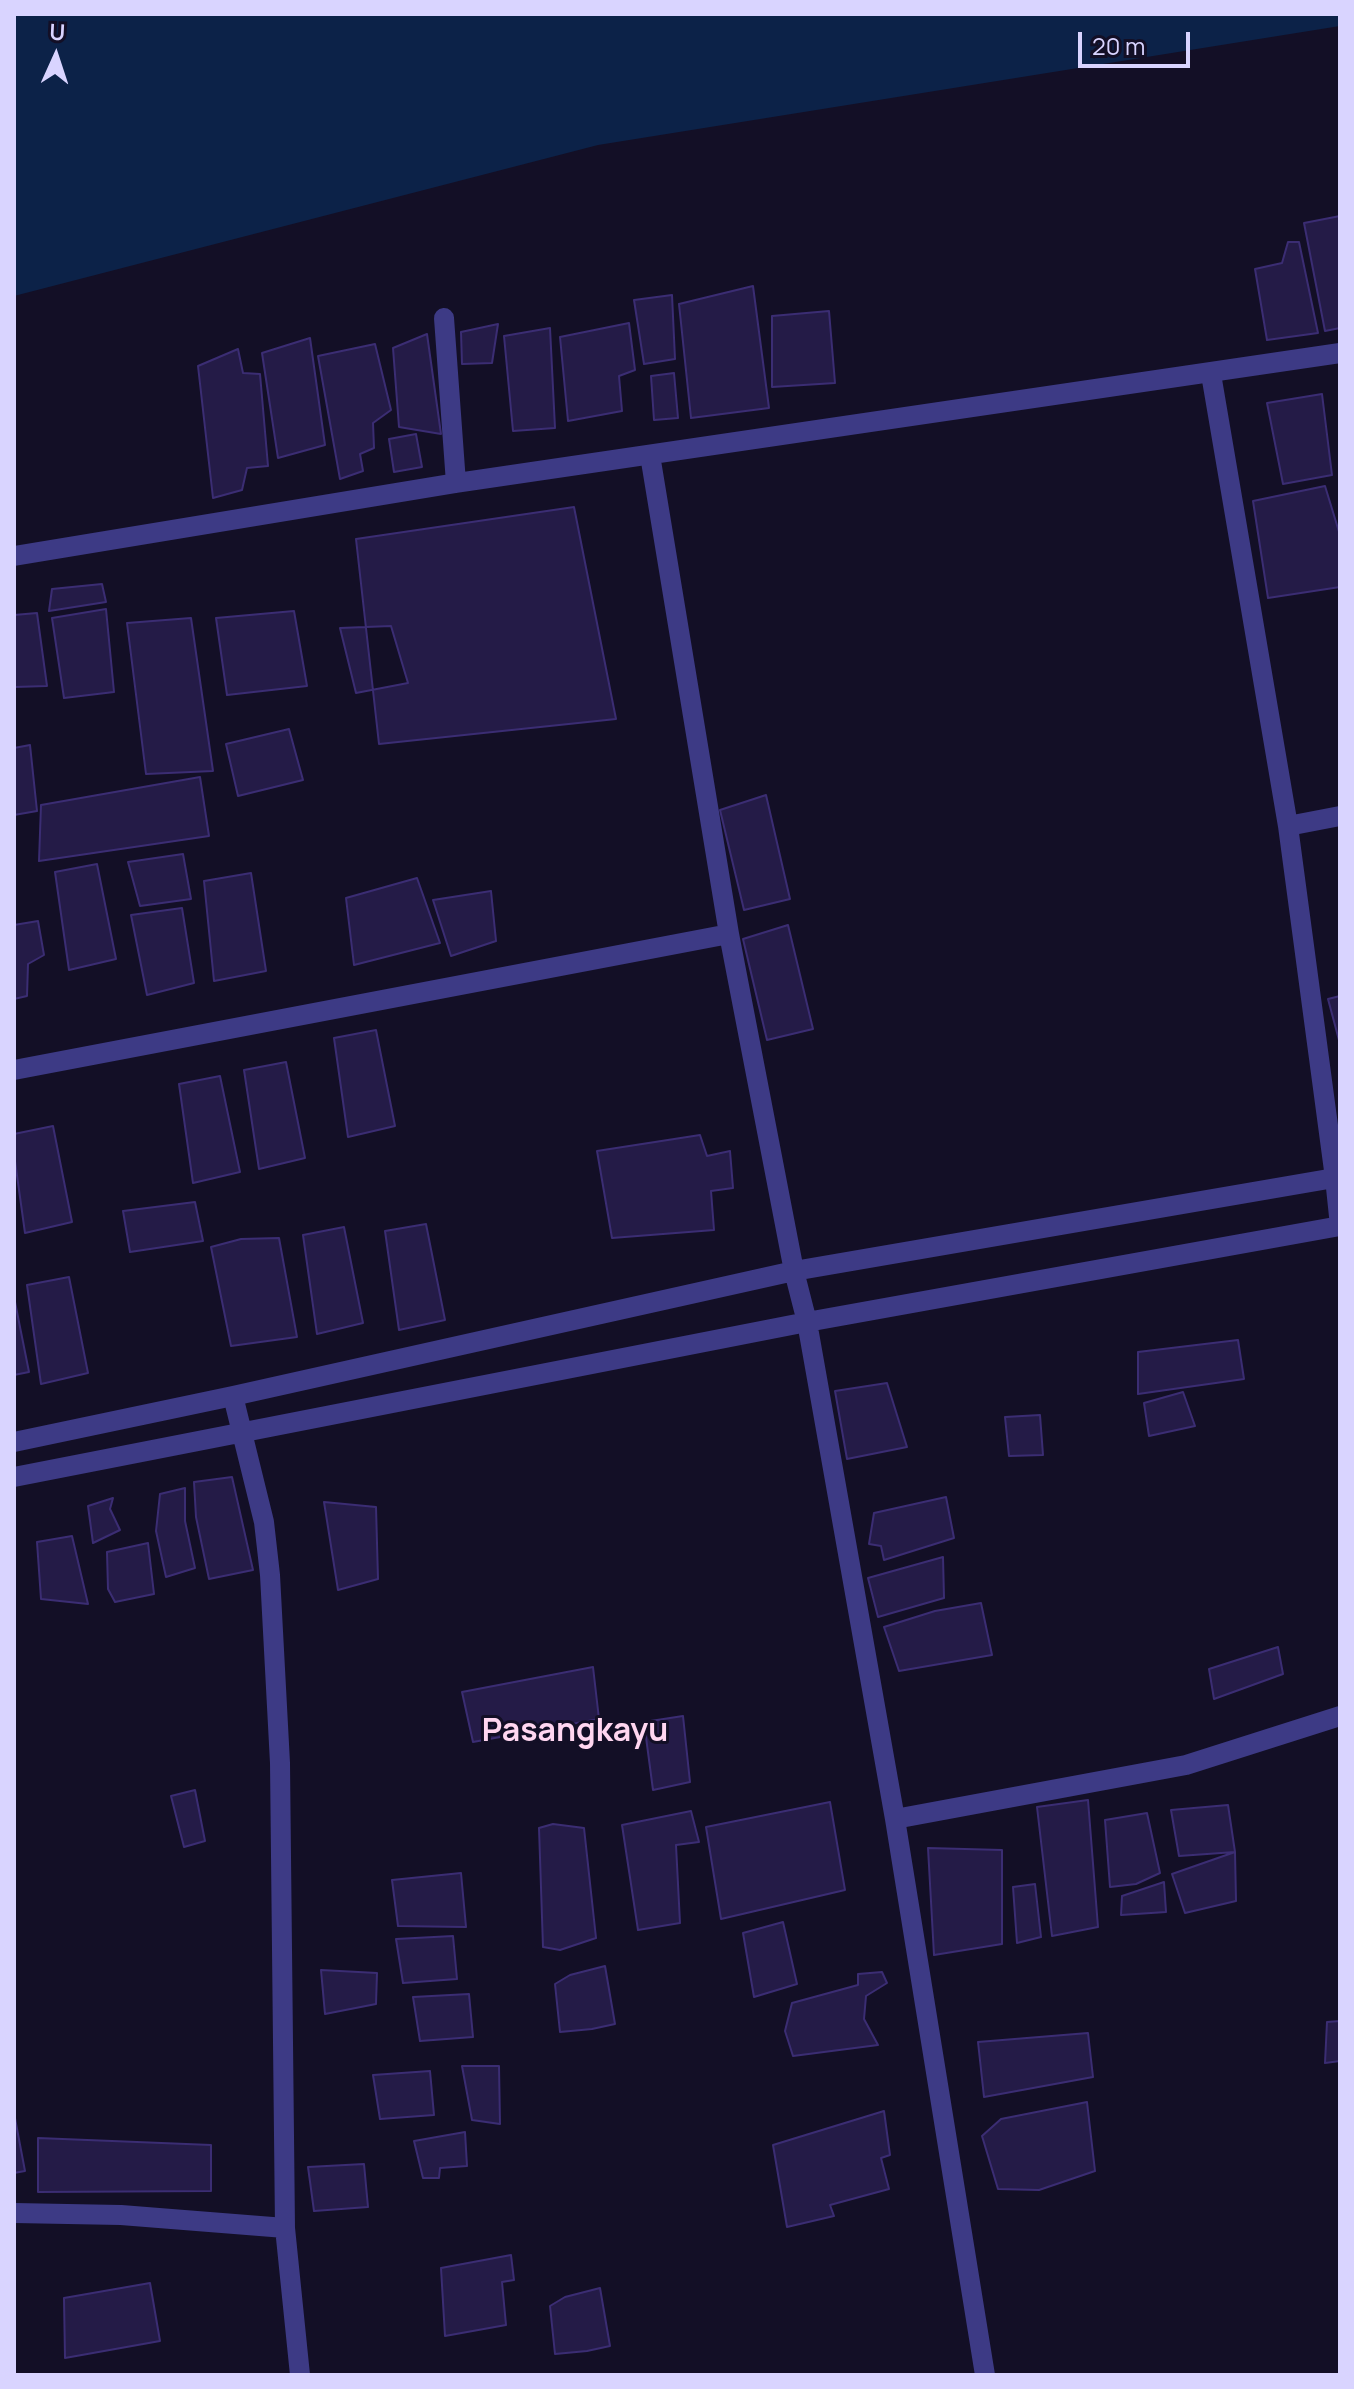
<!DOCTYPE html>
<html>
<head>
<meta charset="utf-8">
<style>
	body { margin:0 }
	#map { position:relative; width:1354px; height:2389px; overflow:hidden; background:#130f26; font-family:Manrope,sans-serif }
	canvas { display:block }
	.frame { position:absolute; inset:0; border:16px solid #d9d4ff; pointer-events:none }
	.north { position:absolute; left:16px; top:16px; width:80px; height:80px; -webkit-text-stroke:6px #130f26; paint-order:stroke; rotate:3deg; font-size:22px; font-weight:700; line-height:32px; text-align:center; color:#d9d4ff }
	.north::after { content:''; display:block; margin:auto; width:28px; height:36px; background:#d9d4ff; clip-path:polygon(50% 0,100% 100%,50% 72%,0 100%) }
	.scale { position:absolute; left:1078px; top:32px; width:112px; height:36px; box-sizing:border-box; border:4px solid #d9d4ff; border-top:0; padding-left:10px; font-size:24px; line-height:28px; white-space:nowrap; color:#d9d4ff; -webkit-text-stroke:6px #130f26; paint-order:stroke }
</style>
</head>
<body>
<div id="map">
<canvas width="1354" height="2389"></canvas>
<div class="frame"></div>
<div class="north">U</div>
<div class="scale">20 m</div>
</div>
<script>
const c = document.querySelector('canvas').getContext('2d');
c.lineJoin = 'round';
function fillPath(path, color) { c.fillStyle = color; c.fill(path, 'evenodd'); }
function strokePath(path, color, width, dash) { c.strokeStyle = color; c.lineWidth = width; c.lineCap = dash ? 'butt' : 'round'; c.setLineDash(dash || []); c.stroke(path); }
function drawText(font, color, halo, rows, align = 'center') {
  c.font = font + ' Manrope,sans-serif'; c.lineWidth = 6; c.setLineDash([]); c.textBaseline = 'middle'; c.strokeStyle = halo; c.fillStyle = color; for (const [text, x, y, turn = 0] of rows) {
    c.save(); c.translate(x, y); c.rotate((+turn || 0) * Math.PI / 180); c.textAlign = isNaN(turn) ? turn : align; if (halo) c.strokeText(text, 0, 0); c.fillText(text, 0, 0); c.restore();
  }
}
fillPath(new Path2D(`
	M14 14H1340V26L598 145 14 296Z`), '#0c2248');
const building = new Path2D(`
	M1340 216V328L1325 331 1304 223Z
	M1288 242H1299L1318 333 1267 340 1255 269 1282 263Z
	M753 286 769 408 691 418 679 304Z
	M672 295 675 359 644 364 634 300Z
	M829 311 835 383 772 387V316Z
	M629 323 635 370 619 376 622 411 568 421 560 337Z
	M498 324 492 363 462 364 461 332Z
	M550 328 555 428 513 431 504 336Z
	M427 334 441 434 399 427 393 348Z
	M310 338 325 445 278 458 262 353Z
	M375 344 391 410 373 423 374 448 360 454 363 471 340 479 318 356Z
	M238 349 243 373 260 374 268 466 247 468 242 490 213 498 198 366Z
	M674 373 678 418 654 420 651 376Z
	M1322 394 1332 475 1283 484 1267 403Z
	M416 434 422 467 394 472 389 439Z
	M1325 486 1340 535V587L1268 598 1253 501Z
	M574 507 616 719 379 744 356 539Z
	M102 584 106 602 49 611 52 589Z
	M106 609 114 692 64 698 52 618Z
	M294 611 307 686 227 695 216 618Z
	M37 613 47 686 14 687V615Z
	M191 618 213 771 146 774 127 623Z
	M391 626 408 683 356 693 340 628Z
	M289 729 303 780 238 796 226 744Z
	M30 745 37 811 14 815V748Z
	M200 777 209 836 39 861 41 805Z
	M766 795 790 899 744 910 720 810Z
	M183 854 191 899 140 906 128 862Z
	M97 864 116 959 69 970 55 872Z
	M251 873 266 971 214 981 204 881Z
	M417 878 440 943 354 965 346 898Z
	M491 891 496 941 451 956 433 900Z
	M182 908 194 983 147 995 131 915Z
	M38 921 44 955 28 964 27 996 14 999V925Z
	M788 925 813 1029 767 1040 743 939Z
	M1340 996V1044L1328 999Z
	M376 1030 395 1126 348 1137 334 1038Z
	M286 1062 305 1158 259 1169 244 1070Z
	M220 1076 240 1172 193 1183 179 1084Z
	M53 1126 72 1222 25 1233 14 1154V1134Z
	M700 1135 707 1156 730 1151 733 1188 711 1191 714 1230 612 1238 597 1151Z
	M195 1202 203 1241 130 1252 123 1211Z
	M426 1224 445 1320 399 1330 385 1231Z
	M344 1227 363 1323 317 1334 303 1235Z
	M279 1238 297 1337 231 1346 211 1247 241 1239Z
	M69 1277 88 1373 41 1384 27 1285Z
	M14 1297 29 1372 14 1375Z
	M1238 1340 1244 1379 1138 1394V1352Z
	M887 1383 907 1447 847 1459 835 1391Z
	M1183 1392 1195 1426 1149 1436 1144 1403Z
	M1040 1415 1043 1455 1009 1456 1005 1417Z
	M232 1477 253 1570 209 1579 196 1517 194 1482Z
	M185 1488V1521L195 1568 166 1577 156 1531 160 1494Z
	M946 1497 954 1538 884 1560 881 1546 869 1544 874 1513Z
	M113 1498 110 1509 120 1530 93 1543 88 1506Z
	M324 1502 376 1507 378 1579 338 1590Z
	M72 1536 88 1604 41 1599 37 1542Z
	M148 1543 154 1594 115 1602 108 1589 107 1552Z
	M943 1557 944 1598 878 1617 868 1578Z
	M981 1603 992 1655 899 1671 884 1627 935 1611Z
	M1278 1647 1283 1674 1214 1699 1209 1669Z
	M593 1667 599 1719 473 1742 462 1692Z
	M683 1716 690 1782 653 1790 644 1722Z
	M195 1790 205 1841 184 1847 171 1796Z
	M1088 1800 1098 1927 1052 1936 1037 1807Z
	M830 1802 845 1890 721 1919 706 1827Z
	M1228 1805 1235 1852 1179 1856 1171 1810Z
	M691 1811 699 1842 676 1845 680 1923 638 1930 622 1825Z
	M1147 1813 1160 1873 1136 1884 1110 1887 1105 1820Z
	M553 1824 584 1828 596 1938 560 1950 543 1947 539 1828Z
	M928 1848 1002 1850V1944L934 1955Z
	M1235 1852 1236 1901 1185 1913 1172 1874Z
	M461 1873 466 1927 398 1926 392 1880Z
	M1164 1882 1166 1912 1121 1915 1122 1896Z
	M1035 1884 1041 1937 1017 1943 1013 1887Z
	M783 1922 797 1984 754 1997 743 1933Z
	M453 1936 457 1979 403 1983 396 1939Z
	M605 1966 615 2024 592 2029 560 2032 555 1984 570 1975Z
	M321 1970 377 1973 376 2004 325 2014Z
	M882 1972 887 1983 866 1996 864 2019 878 2045 793 2056 785 2031 792 2003 858 1985V1974Z
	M469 1994 473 2037 420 2041 413 1997Z
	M1340 2021V2061L1325 2063 1327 2022Z
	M1088 2033 1093 2077 984 2097 978 2042Z
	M462 2066H499L500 2124 472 2120Z
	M430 2071 434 2115 380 2119 373 2075Z
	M1087 2102 1095 2171 1039 2190 998 2189 982 2136 1001 2119Z
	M884 2111 890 2155 881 2158 889 2189 830 2205 834 2216 787 2227 773 2145Z
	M14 2113 25 2171 14 2173Z
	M465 2132 467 2166 440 2168 439 2178H423L414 2141Z
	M38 2138 211 2145V2191L38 2192Z
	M364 2164 368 2207 314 2211 308 2167Z
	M511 2255 514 2280 502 2282 506 2325 445 2336 441 2268Z
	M150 2283 160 2341 65 2358 64 2298Z
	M600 2288 610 2346 587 2351 555 2354 550 2306 565 2297Z`);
fillPath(building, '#241b47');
strokePath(building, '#3b2d73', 2);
strokePath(new Path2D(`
	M444 318 456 483
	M1211 374 1288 826 1335 1178 1340 1226
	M650 455 729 934 794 1271 807 1322 895 1819 985 2375
	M14 556 456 483 1340 353
	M1288 826 1340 816
	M14 1070 729 934
	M233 1396 264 1522 270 1575 280 1763 285 2228 300 2375
	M14 1442 233 1396 794 1271 1340 1177
	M14 1477 807 1322 1340 1226
	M895 1819 1186 1765 1340 1716
	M14 2213 121 2215 285 2228`), '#3d3a85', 20);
drawText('bold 32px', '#ffd6f0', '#130f26', [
	["Pasangkayu",575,1732]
]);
</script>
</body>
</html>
